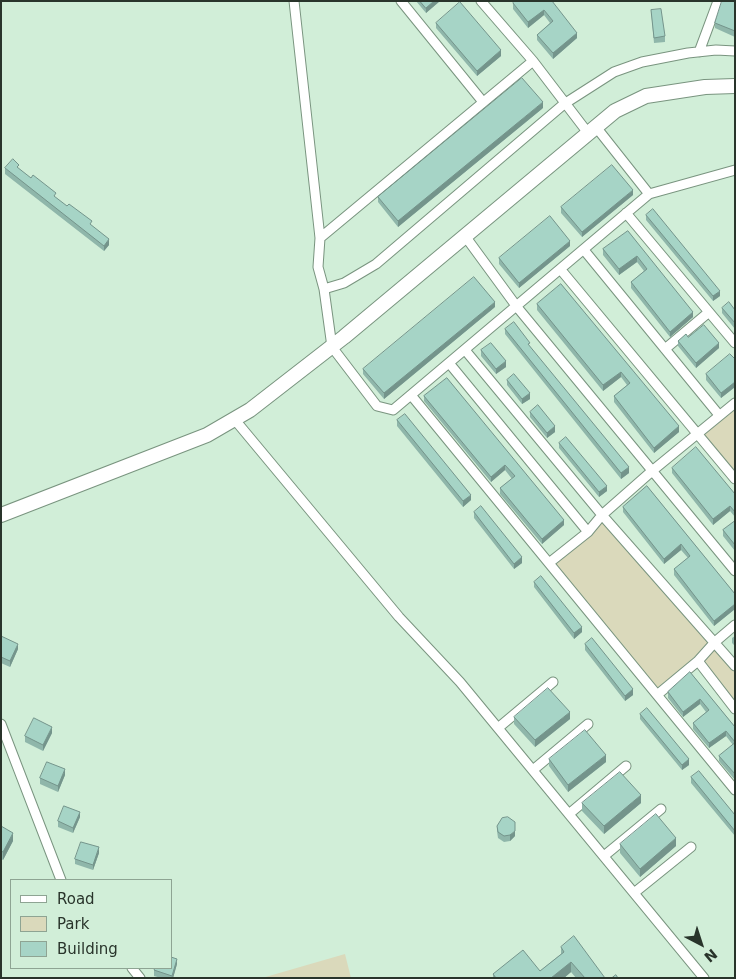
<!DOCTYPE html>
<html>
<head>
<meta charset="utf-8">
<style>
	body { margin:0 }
	#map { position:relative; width:736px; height:979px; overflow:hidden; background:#d1eed8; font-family:"DejaVu Sans",sans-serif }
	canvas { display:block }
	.frame { position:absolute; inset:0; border:2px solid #29342b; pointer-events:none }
	.legend { position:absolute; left:10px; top:879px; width:162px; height:90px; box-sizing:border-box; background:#d1eed8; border:1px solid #8ea493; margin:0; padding:6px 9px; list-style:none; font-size:15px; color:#29342b }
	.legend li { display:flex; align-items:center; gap:10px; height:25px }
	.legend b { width:25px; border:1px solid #8ea493 }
	.north { position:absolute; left:676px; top:919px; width:50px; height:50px; -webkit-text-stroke:4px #d1eed8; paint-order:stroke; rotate:140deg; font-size:14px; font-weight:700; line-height:20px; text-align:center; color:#29342b }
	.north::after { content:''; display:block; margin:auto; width:18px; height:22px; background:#29342b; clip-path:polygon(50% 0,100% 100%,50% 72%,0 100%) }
</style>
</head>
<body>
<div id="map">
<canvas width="736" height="979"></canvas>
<div class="frame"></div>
<ul class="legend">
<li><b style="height:6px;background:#fff"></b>Road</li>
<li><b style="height:14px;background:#dad9bb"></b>Park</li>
<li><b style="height:14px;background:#a6d4c6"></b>Building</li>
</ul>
<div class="north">N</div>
</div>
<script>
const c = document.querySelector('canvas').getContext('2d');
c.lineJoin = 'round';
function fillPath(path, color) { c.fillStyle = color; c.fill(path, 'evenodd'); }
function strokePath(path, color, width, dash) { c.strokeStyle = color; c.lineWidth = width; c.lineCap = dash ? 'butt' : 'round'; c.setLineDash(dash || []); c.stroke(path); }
fillPath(new Path2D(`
	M735 403V479L698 433Z
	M602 515 735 666V709L698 661 712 644 656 689 549 563Z
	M345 954 351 978H262Z`), '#dad9bb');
const street = new Path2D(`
	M294 1 320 238 318 267 324 289 332 347 377 406 393 410 649 194 735 170
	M401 1 483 102
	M481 1 533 61 588 133
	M699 52 718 1
	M596 127 649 194
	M626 213 735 343
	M465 236 517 307 735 571
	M320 238 533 61
	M584 250 719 415
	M561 270 735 479
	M324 289 344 283 376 264 564 104 614 72 642 62 688 53 716 50 735 51
	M665 349 709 312
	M465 350 602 515 735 666
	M449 363 588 532
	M411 395 735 790
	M235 420 399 617 460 682 704 978
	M549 563 588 532 602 515 652 471 735 403
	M698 661 735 709
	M657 695 698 661 715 642 735 625
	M1 724 61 880
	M498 728 553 682
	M533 770 588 724
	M569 814 626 766
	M604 856 661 809
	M634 893 691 847
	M132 968 140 978`);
const secondary = new Path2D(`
	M1 515 207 435 250 410 344 337 615 111 646 96 705 87 735 86`);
strokePath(street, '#79947f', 11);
strokePath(secondary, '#79947f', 16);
strokePath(street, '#fff', 9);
strokePath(secondary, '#fff', 14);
fillPath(new Path2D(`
	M416 1H440L426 13Z
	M552 1 577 38 553 59 537 40V35L550 23 544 15 528 28 513 9V3Z
	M735 1V37L715 28V23Z
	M651 10 665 36V42L654 43Z
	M436 23 501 56 477 76 436 28Z
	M543 108 398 227 378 202V197Z
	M5 168 19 169 92 226 109 245 104 251 5 174Z
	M633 195 582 237 561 213V207Z
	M646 215 720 296 713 301 646 220Z
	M628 231 693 317 670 337 631 288V282L644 271 637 262 619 275 603 255V249Z
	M570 246 519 288 499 264V258Z
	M561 284 679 432 654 453 614 402V396L627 385 621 377 603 391 537 310V304Z
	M495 307 384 399 363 374V369Z
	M722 308 735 310V329L722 313Z
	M505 329 530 347 629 473 621 479 505 334Z
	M688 337 719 348 696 368 678 346V341Z
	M481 350 506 367 496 374 481 356Z
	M735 359V387L721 398 706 380V374Z
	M447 378 564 525 542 544 500 494V488L512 479 505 470 491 482 424 401V396Z
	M507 380 530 399 522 404 507 385Z
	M530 412 555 432 547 438 530 417Z
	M397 420 471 500 463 507 397 426Z
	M559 443 607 491 599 497 559 448Z
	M672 468 735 494V517L730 511 713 525 672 473Z
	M647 486 735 594V609L714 626 674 575V569L688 558 681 550 664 564 623 512V507Z
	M474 512 522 563 514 569 474 518Z
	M735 521V551L723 536V530Z
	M534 582 582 632 574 639 534 587Z
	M1 636 18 649 10 667 1 663Z
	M735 636V646L732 643V638Z
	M585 644 633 695 625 701 585 650Z
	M690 672 735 727V780L719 761V756L733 745 726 736 709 748 693 729V723L706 712 700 704 683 717 668 698V692Z
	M640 714 689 765 682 770 640 719Z
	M514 717 570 719 535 747 514 724Z
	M52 733 43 751 25 742V736Z
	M549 759 606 762 568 792 549 766Z
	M65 775 58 792 40 784V778Z
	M691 777 735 815V836L691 783Z
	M582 803H641L604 834 582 811Z
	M80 817 73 833 58 827V821Z
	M1 826 13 841 3 860 1 859Z
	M497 826 515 836 510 841 504 842 498 838 497 831Z
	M620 844 676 846 640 877 620 853Z
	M99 853 93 870 75 864V859Z
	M561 947 605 978H576L571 972 564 978H493V974L540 971 561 954Z
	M177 964 173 978H161L154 976V970Z`), '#8fb6aa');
fillPath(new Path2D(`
	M434 1H440L426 13V8Z
	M544 10V15L528 28V22Z
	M577 33V38L553 59V53Z
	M501 50V56L477 76V71Z
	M543 102V108L398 227V221Z
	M633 190V195L582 237V232Z
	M109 239V245L104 251V246Z
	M570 241V246L519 288V283Z
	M637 256V262L619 275V269Z
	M720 291V296L713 301V296Z
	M495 302V307L384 399V393Z
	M693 312V317L670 337V332Z
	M719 343V348L696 368V363Z
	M506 361V367L496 374V369Z
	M621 372V377L603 391V385Z
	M735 382V387L721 398V393Z
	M530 393V399L522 404V399Z
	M555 426V432L547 438V433Z
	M679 426V432L654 453V448Z
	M505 465V470L491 482V477Z
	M629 467V473L621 479V473Z
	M607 486V491L599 497V492Z
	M471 495V500L463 507V501Z
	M730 506V511L713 525V519Z
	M564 520V525L542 544V539Z
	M681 544V550L664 564V559Z
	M522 557V563L514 569V564Z
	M735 604V609L714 626V621Z
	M582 627V632L574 639V633Z
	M18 644V649L10 667V661Z
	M633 689V695L625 701V696Z
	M700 699V704L683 717V712Z
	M570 712V719L535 747V740Z
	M52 727V733L43 751V745Z
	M726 731V736L709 748V743Z
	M606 755V762L568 792V785Z
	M689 759V765L682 770V765Z
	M65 769V775L58 792V786Z
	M641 795V803L604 834V826Z
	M80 812V817L73 833V828Z
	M515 831V836L510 841V835Z
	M13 833V841L3 860V852Z
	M676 838V846L640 877V869Z
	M99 847V853L93 870V865Z
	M177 959V964L173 978H172Z
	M571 962V972L564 978H551Z`), '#74948b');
const building = new Path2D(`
	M420 1H434L426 8Z
	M515 1H552L577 33 553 53 537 35 553 21 544 10 528 22 513 3Z
	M722 1H735V31L715 23Z
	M460 2 501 50 477 71 436 23Z
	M661 9 665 36 654 38 651 10Z
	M522 78 543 102 398 221 378 197Z
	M13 159 19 165 17 167 31 178 33 175 56 193 54 196 67 206 69 204 92 221 90 224 109 239 104 246 5 168Z
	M612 165 633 190 582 232 561 207Z
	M653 209 720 291 713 296 646 215Z
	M550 216 570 241 519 283 499 258Z
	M628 231 693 312 670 332 631 282 647 269 637 256 619 269 603 249Z
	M474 277 495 302 384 393 363 369Z
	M561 284 679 426 654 448 614 396 630 383 621 372 603 385 537 304Z
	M729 302 735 310V323L722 308Z
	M514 322 530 343 528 344 629 467 621 473 505 329Z
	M704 325 719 343 696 363 678 341 686 334 688 337Z
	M491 343 506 361 496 369 481 350Z
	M730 354 735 359V382L721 393 706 374Z
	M514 374 530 393 522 399 507 380Z
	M447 378 564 520 542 539 500 488 515 476 505 465 491 477 424 396Z
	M538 405 555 426 547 433 530 412Z
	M405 414 471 495 463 501 397 420Z
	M566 437 607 486 599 492 559 443Z
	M696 447 735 494V512L730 506 713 519 672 468Z
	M647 486 735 594V604L714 621 674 569 690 556 681 544 664 559 623 507Z
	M481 506 522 557 514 564 474 512Z
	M735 521V545L723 530Z
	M541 576 582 627 574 633 534 582Z
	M1 636 18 644 10 661 1 657Z
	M592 638 633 689 625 696 585 644Z
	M690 672 735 727V742L726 731 709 743 693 723 709 710 700 699 683 712 668 692Z
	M548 688 570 712 535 740 514 717Z
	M647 708 689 759 682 765 640 714Z
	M34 718 52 727 43 745 25 736Z
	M585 730 606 755 568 785 549 759Z
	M735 743V774L719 756Z
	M47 762 65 769 58 786 40 778Z
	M699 771 735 815V831L691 777Z
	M620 772 641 795 604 826 582 803Z
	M64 806 80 812 73 828 58 821Z
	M656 814 676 838 640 869 620 844Z
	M508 817 515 822V831L510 835 504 836 498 832 497 826 502 818Z
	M1 826 13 833 3 852 1 851Z
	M81 842 99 847 93 865 75 859Z
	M574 936 605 978H585L571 962 551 978H496L493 974 523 950 540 971 564 952 561 947Z
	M171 957 177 959 172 976 154 970 155 968H171Z
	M616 975 618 978H612Z`);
fillPath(building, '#a6d4c6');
strokePath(building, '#74948b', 1);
</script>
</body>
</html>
